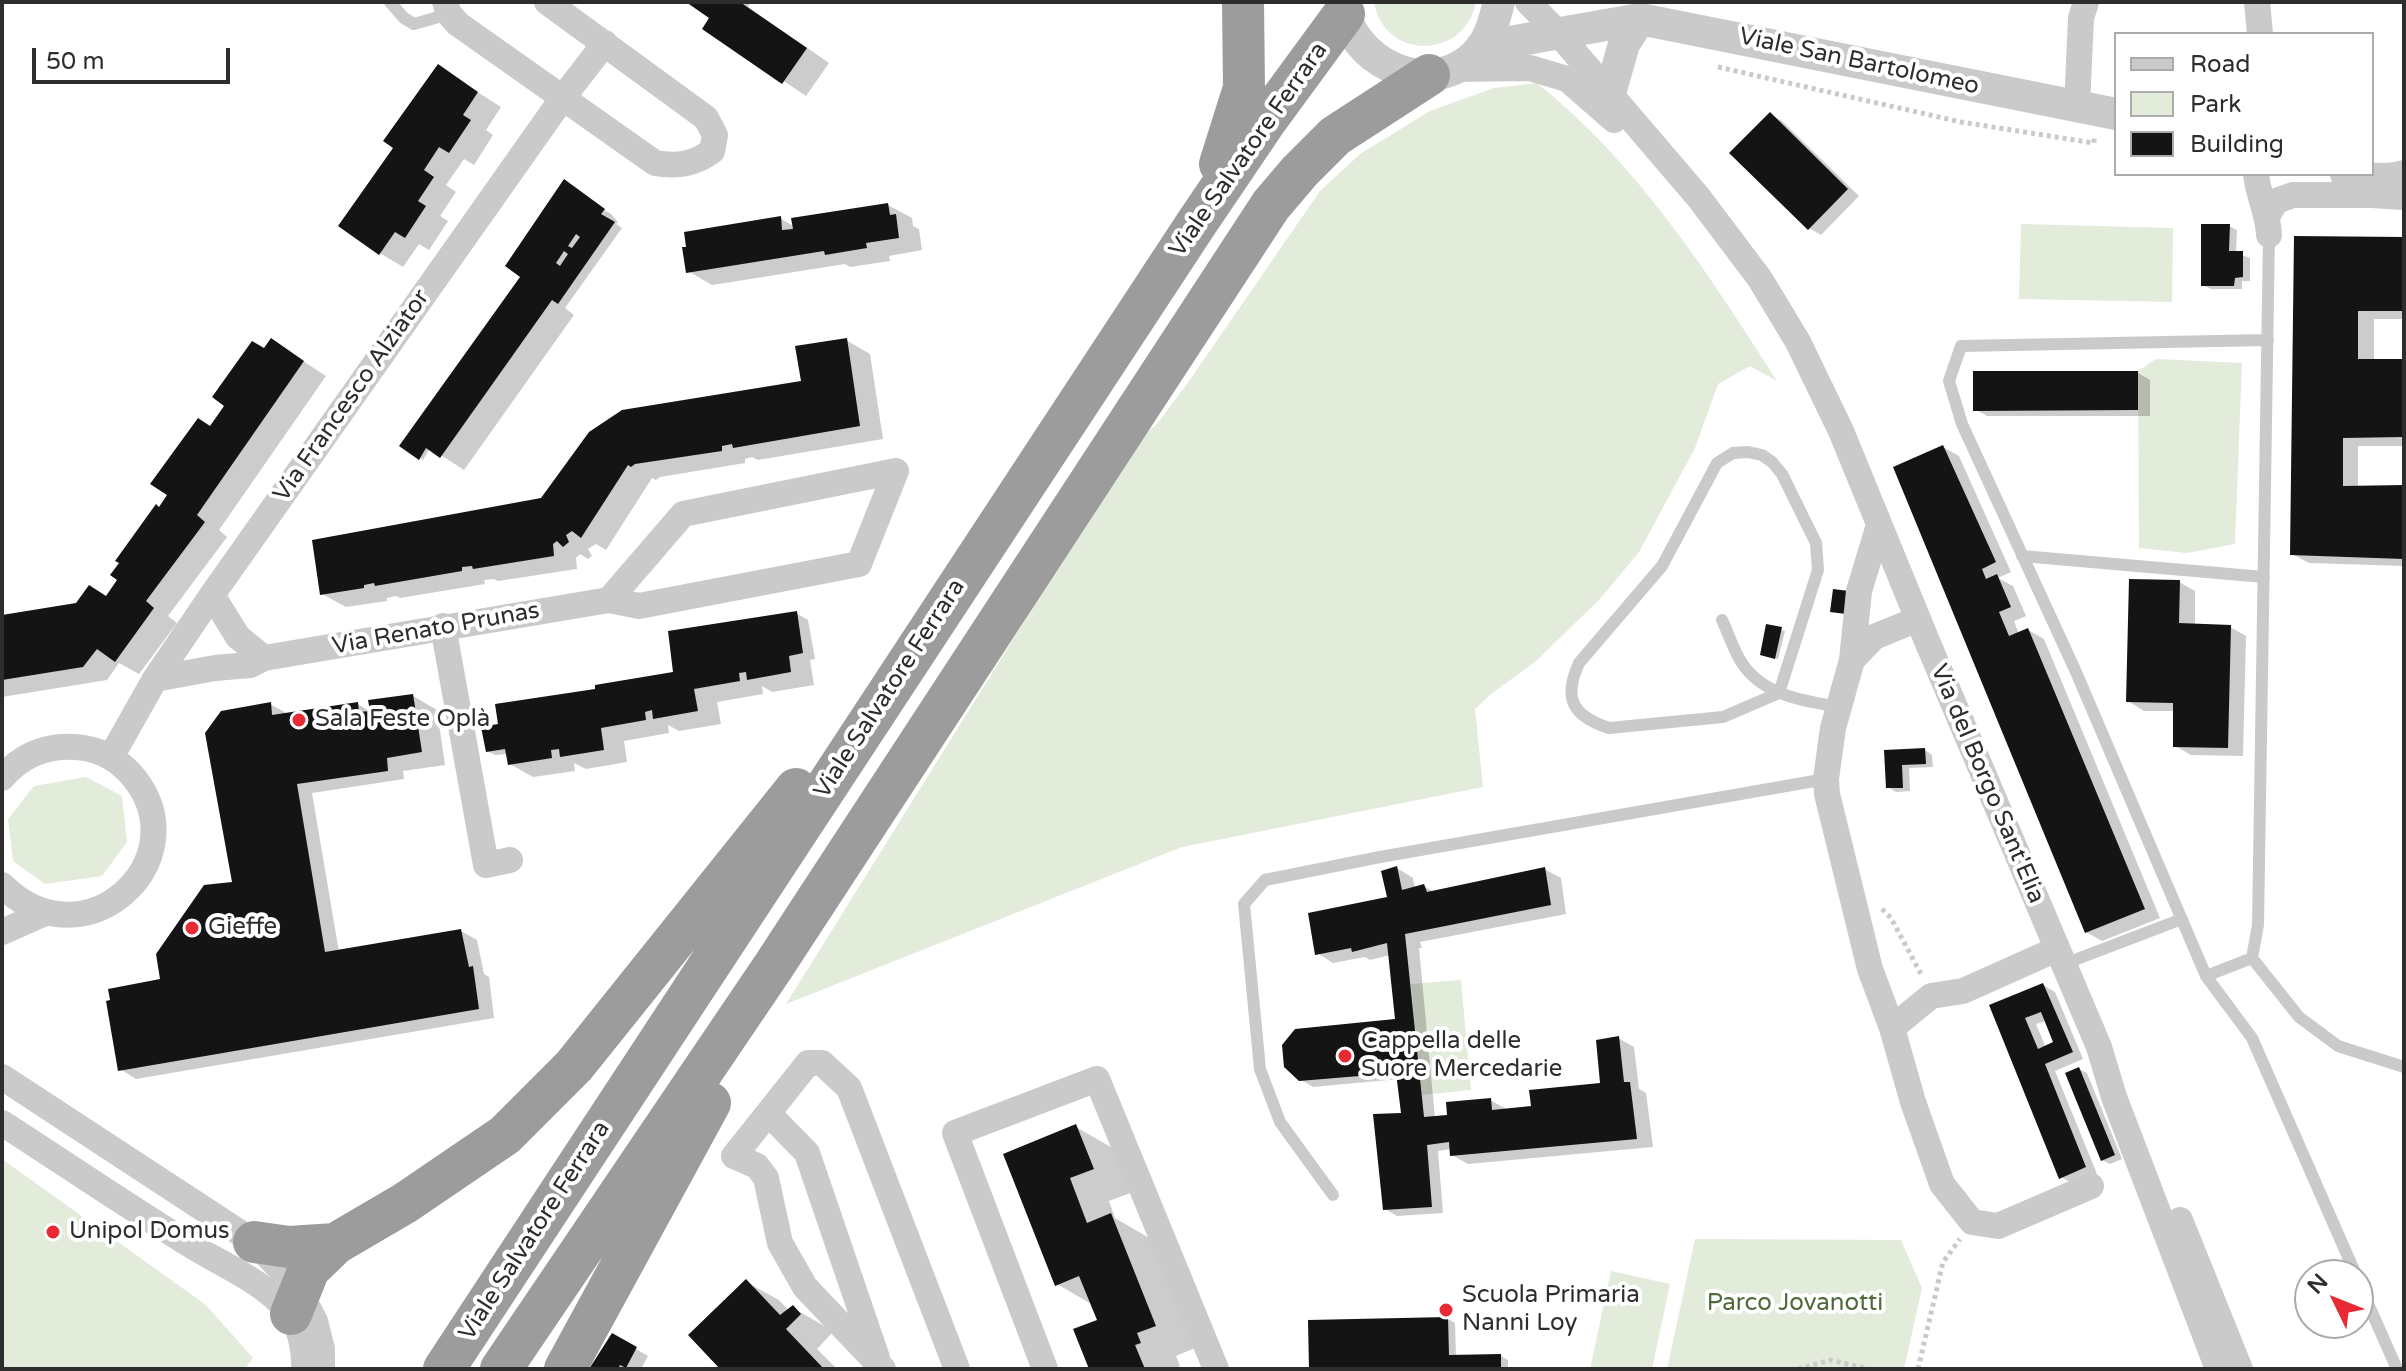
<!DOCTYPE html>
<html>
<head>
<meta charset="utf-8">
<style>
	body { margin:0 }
	#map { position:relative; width:2406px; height:1371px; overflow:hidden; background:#fff; font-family:"Varela Round",sans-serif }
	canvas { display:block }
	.frame { position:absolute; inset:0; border:4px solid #2d2d2d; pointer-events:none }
	.legend { position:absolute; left:2114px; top:32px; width:260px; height:144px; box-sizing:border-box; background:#fff; border:2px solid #ababab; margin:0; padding:10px 14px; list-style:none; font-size:24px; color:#2d2d2d }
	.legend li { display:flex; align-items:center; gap:16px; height:40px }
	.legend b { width:40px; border:2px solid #ababab }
	.north { position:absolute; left:2294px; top:1259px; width:80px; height:80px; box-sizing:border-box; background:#fff; border:2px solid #ababab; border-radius:50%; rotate:313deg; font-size:22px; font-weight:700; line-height:32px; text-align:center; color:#2d2d2d }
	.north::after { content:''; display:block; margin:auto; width:28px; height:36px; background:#e82a35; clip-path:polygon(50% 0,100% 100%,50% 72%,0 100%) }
	.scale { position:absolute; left:32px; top:48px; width:198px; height:36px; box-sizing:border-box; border:4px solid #2d2d2d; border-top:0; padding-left:10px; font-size:24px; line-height:28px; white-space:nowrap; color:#2d2d2d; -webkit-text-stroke:6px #fff; paint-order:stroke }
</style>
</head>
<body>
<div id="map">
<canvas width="2406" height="1371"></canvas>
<div class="frame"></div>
<ul class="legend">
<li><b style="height:10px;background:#cacaca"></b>Road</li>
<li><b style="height:22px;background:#e3ebda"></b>Park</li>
<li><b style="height:22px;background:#141414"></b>Building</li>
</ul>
<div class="north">N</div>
<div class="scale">50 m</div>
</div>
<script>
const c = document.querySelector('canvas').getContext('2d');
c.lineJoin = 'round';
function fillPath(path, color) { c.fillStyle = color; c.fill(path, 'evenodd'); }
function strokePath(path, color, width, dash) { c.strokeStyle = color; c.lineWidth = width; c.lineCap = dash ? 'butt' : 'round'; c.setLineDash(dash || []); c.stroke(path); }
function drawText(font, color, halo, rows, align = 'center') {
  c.font = font + ' "Varela Round",sans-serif'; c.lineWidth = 8; c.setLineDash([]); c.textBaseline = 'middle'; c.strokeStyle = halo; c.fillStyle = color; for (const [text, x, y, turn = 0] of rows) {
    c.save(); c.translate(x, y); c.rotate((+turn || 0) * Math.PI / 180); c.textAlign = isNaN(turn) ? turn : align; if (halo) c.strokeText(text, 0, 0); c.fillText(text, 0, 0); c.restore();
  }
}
fillPath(new Path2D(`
	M1374 2H1476C1465 60 1384 61 1374 2Z
	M1537 83C1638 164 1708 273 1777 381L1750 366 1718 384 1695 448 1639 552 1600 599 1535 662 1491 694 1475 709 1483 787 1182 847 786 1004 1136 442 1156 425 1187 384 1320 191 1360 154 1430 111 1494 88Z
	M2021 224 2173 228 2172 302 2019 299Z
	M2156 359 2242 363 2235 544 2187 553 2139 548 2138 371Z
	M86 777 122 796 127 842 102 876 45 884 13 861 8 819 34 786Z
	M1461 980 1471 1090 1422 1095 1411 984Z
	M2 1159 206 1305 253 1358 245 1369H2Z
	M1695 1239 1901 1240 1922 1288 1904 1369H1667Z
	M1611 1271 1670 1284 1652 1369H1590Z`), '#e3ebda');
fillPath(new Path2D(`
	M689 2H751L748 7 829 63 806 96 705 28 712 17Z
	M438 67 501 107 486 130 493 135 474 165 464 159 446 185 456 192 440 216 448 221 429 250 419 244 403 267 380 253 396 148Z
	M1770 114 1782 121 1859 196 1821 235 1809 228Z
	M888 205 912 218 913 226 919 229 922 250 889 256 890 261 850 267 845 264 712 285 688 271 780 218 795 227Z
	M598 206 611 214 618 222 616 224 622 228 565 308 574 315 464 470 430 448 423 460 402 446Z
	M2229 226 2237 230 2236 253 2250 258V281H2242V289H2211L2203 285Z
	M2296 238 2404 239V319H2374V361H2404V446H2358V488H2404V566L2309 563 2292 554Z
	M846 340 870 354 883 439 758 460 752 457 745 459V463L660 477 656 480 652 478 606 550 596 544 588 549 592 556 588 559 580 554 576 558 577 569 498 581 494 579 484 580 485 584 400 598 396 596 387 598V601L346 607 322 594 542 500 804 383Z
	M272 341 326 376 219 530 227 537 168 616 177 623 139 674 119 663 107 680 2 697V617L107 598 211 428Z
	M2138 373 2150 380V416H1987L1975 409Z
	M1943 447 1959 456 2011 572 1998 578 2013 586 2026 616 2014 621 2019 634 2028 630 2044 639 2160 918 2102 941 2086 932Z
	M2179 582 2195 591V626L2230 627 2246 636 2243 756 2191 755 2175 746V711H2144L2128 701Z
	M796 613 808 620 815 659 810 660 814 685 772 692 762 686 763 694 717 702 721 724 679 731 668 725 669 733 624 741 627 762 586 769 574 763 575 771 533 777 510 764 508 754 495 755 487 751 503 725 597 690 679 674Z
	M1768 626 1785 631 1778 659 1765 656Z
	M413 696 437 710 445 765 403 771 404 779 312 793 339 952 461 931 477 940 484 974 489 977 494 1018 136 1079 120 1069 163 981 234 883 270 704 288 714 358 704 372 713Z
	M1925 750 1932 755 1933 767 1909 768 1910 791 1896 792 1888 787 1887 752Z
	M1397 868 1413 878 1415 889 1424 886 1434 892 1544 869 1561 878 1566 914 1420 942 1422 948H1419L1435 1118 1446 1117 1490 1100 1508 1110 1533 1108 1602 1085 1618 1038 1634 1047 1639 1089 1646 1093 1653 1147 1468 1164 1452 1155V1149L1438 1151 1443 1213 1397 1216 1385 1209 1403 1115 1399 1079 1313 1087 1301 1080 1397 1021 1390 955 1370 960 1365 957 1333 963 1317 953 1389 899Z
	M2043 985 2055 992 2083 1059 2055 1071 2097 1174 2073 1184 2061 1177 1992 1006ZM2046 1021 2055 1044 2046 1048 2036 1024Z
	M2079 1069 2087 1073 2122 1159 2110 1164 2102 1160Z
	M1076 1127 1116 1150 1133 1192 1109 1201 1115 1218 1151 1239 1195 1348 1176 1356 1180 1366 1175 1369H1091L1099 1321 1093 1305 1057 1284Z
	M746 1282 779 1300 789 1311 793 1308 826 1327 832 1333 817 1349 837 1369H723Z
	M1448 1319 1455 1323 1456 1357 1501 1356 1508 1360V1369H1311Z
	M613 1336 648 1356 641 1369H591Z`), '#0003');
fillPath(new Path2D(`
	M686 2H740L807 48 782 84 702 29 709 18Z
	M438 64 478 92 463 115 471 120 449 153 439 147 424 170 434 177 418 201 426 206 405 238 395 232 379 255 338 226 393 148 383 141Z
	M1770 112 1848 189 1808 230 1729 153Z
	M564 179 605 209 601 214 615 222 558 304 552 300 440 458 426 448 419 460 399 446 520 277 505 266ZM576 234 580 237 572 248 568 246ZM564 251 568 254 560 266 556 263Z
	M888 203 890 215 896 214 899 238 866 243 867 248 825 255 824 251 686 273 682 247H686L684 232 781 216 782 230 793 229 791 218Z
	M2201 224H2230L2229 251H2243V277L2235 278 2234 286H2201Z
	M2294 236 2404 237V311H2358V359H2404V437L2343 438V486L2404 485V559L2290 555Z
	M271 338 304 361 197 515 205 522 146 601 154 608 115 662 97 649 83 667 2 680V615L76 603 89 585 106 596 117 580 110 575 119 563 115 561 156 504 159 507 167 495 150 484 198 418 210 426 224 406 212 397 252 341 264 348Z
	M847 338 860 426 733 448 732 444 722 446V451L635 464 631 467 628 465 581 538 572 531 566 535 569 542 563 547 557 541 553 544 554 556 473 569 472 566 462 567V571L375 586 374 583 364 585V588L320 595 312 540 541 498 589 432 622 410 801 381 795 346Z
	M1973 371H2138V410L1973 411Z
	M1943 445 1996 562 1982 569 1986 579 1997 574 2011 607 1999 612 2009 636 2028 628 2145 909 2085 933 1893 467Z
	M2129 579 2180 580 2179 623 2231 625 2228 748 2173 747V703L2126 702Z
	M1833 589 1849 591 1846 614 1830 612Z
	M797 611 803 653 789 656 791 672 747 680 746 672 739 673 740 681 694 689 698 711 653 719 652 710 645 712 646 720 601 728 604 750 560 757 559 749 551 750 552 758 508 765 505 749 486 752 481 727 498 724 495 704 595 689V685L673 672 668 631Z
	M1766 624 1782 627 1775 659 1760 655Z
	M413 694 422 752 387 758 388 771 297 784 325 952 461 929 469 967 473 966 479 1009 118 1071 106 1001 110 1000 108 989 160 979 156 954 204 885 232 882 205 733 221 711 271 702 272 715 358 702 359 712 370 711 368 700Z
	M1925 748 1926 764 1902 765 1903 788H1886L1884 750Z
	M1397 866 1402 890 1424 884 1427 892 1545 867 1551 905 1405 934 1424 1117 1447 1115 1446 1102 1491 1098 1492 1110 1531 1106 1529 1090 1600 1083 1596 1040 1619 1036 1624 1082H1630L1637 1139 1450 1156 1449 1142 1427 1145 1432 1207 1383 1210 1373 1114 1401 1113 1396 1073 1299 1081 1284 1067 1282 1045 1295 1029 1395 1019 1387 943 1352 952 1351 948 1315 955 1308 913 1387 897 1381 871Z
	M2043 983 2073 1052 2045 1064 2086 1167 2059 1179 1989 1005ZM2041 1012 2053 1042 2038 1049 2025 1018Z
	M2079 1067 2115 1155 2101 1161 2065 1073Z
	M1076 1124 1094 1169 1070 1178 1087 1223 1111 1213 1156 1326 1137 1333 1141 1343 1135 1345 1145 1369H1089L1073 1329 1097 1320 1079 1276 1055 1286 1003 1154Z
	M746 1279 780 1315 793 1305 801 1314 786 1329 824 1369H720L688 1335Z
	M1448 1317 1449 1355 1501 1354V1369H1309L1308 1320Z
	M612 1333 637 1347 626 1368 620 1365 618 1369H589Z`), '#141414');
strokePath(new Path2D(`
	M1718 67 1961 122 2094 143V136
	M1882 909 1891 918 1922 976
	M1798 1369 1831 1360 1868 1369
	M1918 1369 1943 1262 1960 1239`), '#cacaca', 5, [4, 4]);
strokePath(new Path2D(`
	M390 2 404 18 414 24 449 14
	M2268 340 1961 346 1949 381 1962 424 2076 672 2206 976 2252 1038 2356 1275
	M1748 452 1762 455 1772 462 1782 474 1816 543 1818 570 1779 693 1723 717 1609 728C1572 716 1563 698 1579 663L1662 566 1717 463 1733 453Z
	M2022 556 2264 577
	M1722 620C1729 634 1734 653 1744 666 1766 696 1805 701 1839 707
	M2252 958 2299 1017 2338 1046 2404 1067
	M2064 964 2182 919
	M2206 976 2252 958 2258 925 2269 235
	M1333 1195 1280 1122 1260 1069 1244 904 1265 880 1380 857 1826 779
	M2358 1281 2397 1369`), '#cacaca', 12);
strokePath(new Path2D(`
	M445 2 449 14 458 24 655 163C677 167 695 164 712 151L715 135 706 118 547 2
	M1528 2 1558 33 1699 198 1760 279 1798 342 1841 431 1927 641 2099 1047 2114 1097 2218 1369
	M2257 2 2260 34
	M1451 69 1530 68 1567 79 1614 120
	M2077 106 2081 18 2086 2
	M2256 174C2258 196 2268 211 2269 235
	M2359 186 2372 195 2404 197
	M2268 215 2276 201 2293 195H2372
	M1879 525 1859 591 1852 660 1833 728 1826 779 1827 794 1870 969 1892 1028 1913 1102 1942 1184 1972 1222 1998 1226 2091 1186
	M212 595 238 637 264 658
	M609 600 683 514 896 471
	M443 626 486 865 510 860
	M1852 660 1874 637 1918 619
	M155 679 215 668 250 665 264 658 609 600 639 606 859 564 896 471
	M111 757 155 679 212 595 564 96 605 43
	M2 778C23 753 51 743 84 748 104 751 122 763 135 779 199 862 83 967 2 885
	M2 932 47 912
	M1892 1028 1931 996 1963 991 2057 949
	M2 1077 254 1242 296 1285 315 1321 322 1349V1369
	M769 1114 807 1153 877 1358
	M2 1123C64 1163 124 1204 187 1243 220 1264 262 1280 288 1311 300 1325 305 1351 304 1369
	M2180 1220 2240 1369
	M883 1369 805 1287 780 1243 766 1178 757 1166 734 1156 808 1063H822L849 1088 957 1369
	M1045 1369 955 1133 1097 1079 1216 1369`), '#cacaca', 26);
strokePath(new Path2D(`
	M1342 2C1343 15 1348 26 1355 36 1383 78 1446 92 1481 48 1491 35 1495 17 1499 2
	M1481 47 1640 19 2116 114
	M1610 93 1624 44 1640 19
	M2346 174C2366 178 2384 182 2404 176`), '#cacaca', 32);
strokePath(new Path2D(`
	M1220 164 1244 88 1243 2
	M254 1242 289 1247 335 1244
	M291 1314 309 1269 335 1244 405 1203 505 1135 574 1066 796 789
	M444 1369 1196 224 1267 119 1344 14
	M501 1369 773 967 1271 205 1300 171 1335 136 1429 75
	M565 1369 710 1103`), '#9c9c9c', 42);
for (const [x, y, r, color] of [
	[299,720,8,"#e82a35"],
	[192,928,8,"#e82a35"],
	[1345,1056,8,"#e82a35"],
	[53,1232,8,"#e82a35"],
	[1446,1310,8,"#e82a35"]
]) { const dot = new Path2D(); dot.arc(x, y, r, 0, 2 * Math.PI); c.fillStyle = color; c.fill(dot); strokePath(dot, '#fff', 3); }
drawText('24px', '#2d2d2d', '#fff', [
	["Viale San Bartolomeo",1859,62,12],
	["Viale Salvatore Ferrara",1249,150,-55],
	["Via Francesco Alziator",352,396,-55],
	["Via Renato Prunas",436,629,-10],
	["Viale Salvatore Ferrara",890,689,-57],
	["Via del Borgo Sant'Elia",1987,784,67],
	["Viale Salvatore Ferrara",535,1231,-57]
]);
drawText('24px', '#2d2d2d', '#fff', [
	["Sala Feste Oplà",315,720],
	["Gieffe",208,928],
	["Cappella delle",1361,1042],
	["Suore Mercedarie",1361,1070],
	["Unipol Domus",69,1232],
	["Scuola Primaria",1462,1296],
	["Nanni Loy",1462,1324]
], 'left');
drawText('24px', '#4f693a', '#fff', [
	["Parco Jovanotti",1795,1304]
]);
</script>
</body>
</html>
